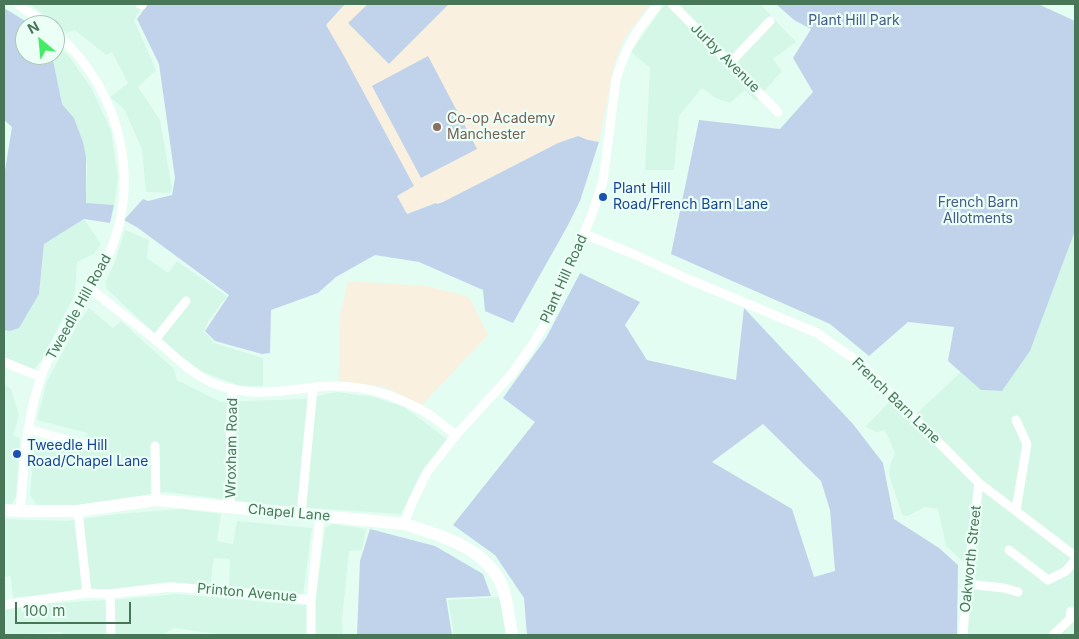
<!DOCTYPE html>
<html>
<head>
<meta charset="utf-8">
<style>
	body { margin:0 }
	#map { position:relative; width:1079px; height:639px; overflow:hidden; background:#e4fdf3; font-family:Inter,sans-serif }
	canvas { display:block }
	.frame { position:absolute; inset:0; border:5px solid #487758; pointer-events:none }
	.north { position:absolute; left:15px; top:15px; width:50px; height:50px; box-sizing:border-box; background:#ebfff7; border:1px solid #aac9b7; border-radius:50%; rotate:332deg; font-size:14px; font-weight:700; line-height:20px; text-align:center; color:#487758 }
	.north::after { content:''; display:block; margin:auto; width:18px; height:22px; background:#44ec66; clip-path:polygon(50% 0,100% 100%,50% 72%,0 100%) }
	.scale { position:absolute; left:15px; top:602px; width:116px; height:22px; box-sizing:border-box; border:2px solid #487758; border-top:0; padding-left:6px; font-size:15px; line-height:18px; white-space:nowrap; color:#487758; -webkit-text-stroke:4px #ebfff7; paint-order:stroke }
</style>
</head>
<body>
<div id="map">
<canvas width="1079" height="639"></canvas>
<div class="frame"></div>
<div class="north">N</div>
<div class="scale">100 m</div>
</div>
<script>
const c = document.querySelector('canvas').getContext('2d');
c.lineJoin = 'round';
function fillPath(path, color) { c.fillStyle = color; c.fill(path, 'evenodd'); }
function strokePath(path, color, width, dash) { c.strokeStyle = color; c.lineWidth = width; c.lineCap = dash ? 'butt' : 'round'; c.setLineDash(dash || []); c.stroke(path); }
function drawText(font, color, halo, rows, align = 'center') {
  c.font = font + ' Inter,sans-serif'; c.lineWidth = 4.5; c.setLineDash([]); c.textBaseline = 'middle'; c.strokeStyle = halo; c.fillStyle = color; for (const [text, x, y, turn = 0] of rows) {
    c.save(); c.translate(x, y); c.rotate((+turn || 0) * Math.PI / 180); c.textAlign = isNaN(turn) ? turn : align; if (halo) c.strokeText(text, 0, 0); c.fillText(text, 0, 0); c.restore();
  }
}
fillPath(new Path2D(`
	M30 4H144L134 20 156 70 138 87 160 120 172 188 170 193 146 192 142 149 124 109 110 97 128 83 112 52 106 55 75 30 67 33Z
	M665 4H760L796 42 773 59 782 71 756 101 745 90 730 103 716 98 702 88 679 116 674 170H645L650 68 631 52Z
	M55 43 68 55 92 89 111 131 118 177 114 205 86 204 87 166 83 142 74 118 62 104 52 55H55Z
	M84 219 101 244 94 254 77 262 75 294 41 361 33 370 4 357V330L10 331 39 294 44 244Z
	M125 230 149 240 147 258 168 273 177 261 227 296 208 322 204 331 214 343 263 358V386H240L203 372 171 349 107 289 105 283 114 264Z
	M1075 231V635H966L972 570 946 546 938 509 925 507 908 516H904L902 514 889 475 890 465 895 454 889 439 885 430 877 432 865 427 893 398 913 417 961 372 981 390 1002 391 1030 351Z
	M89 308 113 328 121 321 174 369 177 380 221 402 303 399 337 392 374 397 404 407 447 439 419 477 401 514 279 506 166 492 70 506 37 505 30 495 35 439 84 448 87 433 37 420 47 381 79 322Z
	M4 384 11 389 19 415 13 436 20 438 16 497 11 505H4Z
	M181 509 221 514 217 541 233 544 237 521 312 528 303 595 229 587 230 559 214 558 210 587 168 582 103 590 56 593 13 598 11 576 4 577V519L68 521 118 514Z
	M333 524 366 529 362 550 349 551 342 621 343 635H224L174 628 165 633V635H63L62 632 4 635V606L124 599 177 594 301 605H315L325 528Z
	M499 597 507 635H454L448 600Z`), '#d5f7e7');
fillPath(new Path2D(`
	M345 4H650L624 39 614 64 599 142 588 140 578 136 558 143 443 202 435 203 407 214 396 196 326 25Z
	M348 281 427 286 469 297 488 335 422 405 385 387 339 381 340 316Z`), '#f9f0e0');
fillPath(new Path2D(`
	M148 4H345L326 25 344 56 414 186 397 196 407 214 436 203 437 204 443 202 558 143 578 136 588 140 599 142 580 201 567 227 513 323 485 311 483 290 419 262 375 255 336 277 318 293 271 310 270 353 262 354 215 341 205 331 229 295 138 228 124 220 143 199 148 201 172 195 175 178 159 64 137 19Z
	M368 4H449L389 64 348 23Z
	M776 4H1038L1075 21V231L1030 351 1002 391 981 390 948 361 954 327 908 322 869 356 830 324 671 254 699 120 780 129 813 92 793 58 811 29 794 20Z
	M4 8 32 25H25V55H52L62 104 74 118 83 142 86 157V203L114 205 110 223 84 219 44 244 39 294 19 328 10 331 4 330V176L12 127 4 120Z
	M428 56 477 149 421 178 372 86Z
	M580 273 640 302 625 325 647 360 736 380 744 308 853 424 883 463 894 519 939 548 958 565 957 635H527L524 598 495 555 453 525 535 422 503 398 546 338ZM763 424 821 481 830 510 835 571 814 577 792 509 712 462Z
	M370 529 435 546 483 574 491 596 446 598 452 635H357L360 561Z`), '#c1d3eb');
strokePath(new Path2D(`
	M17 4 48 25
	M140 4 142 5
	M672 4 778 112
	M730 63 770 21
	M584 234 631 253 688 279 817 333 860 363 979 483 1075 556
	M91 289C113 307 135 323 157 341 175 356 192 375 215 384 258 400 288 388 331 386 364 385 397 396 425 412 436 418 446 428 456 435
	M155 340 186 301
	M4 362 41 377
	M28 429 89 446
	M155 446 156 500
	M230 506 231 411 233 389
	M1016 510 1027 444 1016 420
	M20 511C24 466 26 420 41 377 55 337 83 306 102 269 145 186 123 93 55 32
	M78 511 87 593
	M301 514 313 388
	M404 524 412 503 427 472 456 435 510 376 531 347 551 314 592 214 603 181 616 80 621 64 627 50 637 32 658 4
	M1009 550 1048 580 1066 571 1075 560
	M967 584 1004 588 1018 592
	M110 594 111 635
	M4 605 87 593 110 594 171 587 228 591 311 600
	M311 635V600L320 515
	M963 635 967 584 979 483
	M1053 635 1070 619 1071 611`), '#fff', 9);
strokePath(new Path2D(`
	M4 510 20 511H78L156 500 404 524C440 535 487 548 502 586 508 601 509 619 512 635`), '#fff', 12);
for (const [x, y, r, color] of [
	[437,127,5,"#8d6e63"],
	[603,197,5,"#1a4fb4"],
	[17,454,5,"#1a4fb4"]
]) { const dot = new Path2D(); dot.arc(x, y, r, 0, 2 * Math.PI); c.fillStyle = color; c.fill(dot); strokePath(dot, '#ebfff7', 2); }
drawText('14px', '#455a89', '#ebfff7', [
	["Plant Hill Park",854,21],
	["French Barn",978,203],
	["Allotments",978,219]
]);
drawText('14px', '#487758', '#ebfff7', [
	["Jurby Avenue",725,58,45],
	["Plant Hill Road",564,279,-66],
	["Tweedle Hill Road",79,307,-61],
	["French Barn Lane",896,401,44],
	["Wroxham Road",232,448,-89],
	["Chapel Lane",289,513,5],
	["Oakworth Street",971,559,-84],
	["Printon Avenue",247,593,5]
]);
drawText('14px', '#785e54', '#ebfff7', [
	["Co-op Academy",447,119],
	["Manchester",447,135]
], 'left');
drawText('14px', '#164399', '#ebfff7', [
	["Plant Hill",613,189],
	["Road/French Barn Lane",613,205],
	["Tweedle Hill",27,446],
	["Road/Chapel Lane",27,462]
], 'left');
</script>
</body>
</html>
